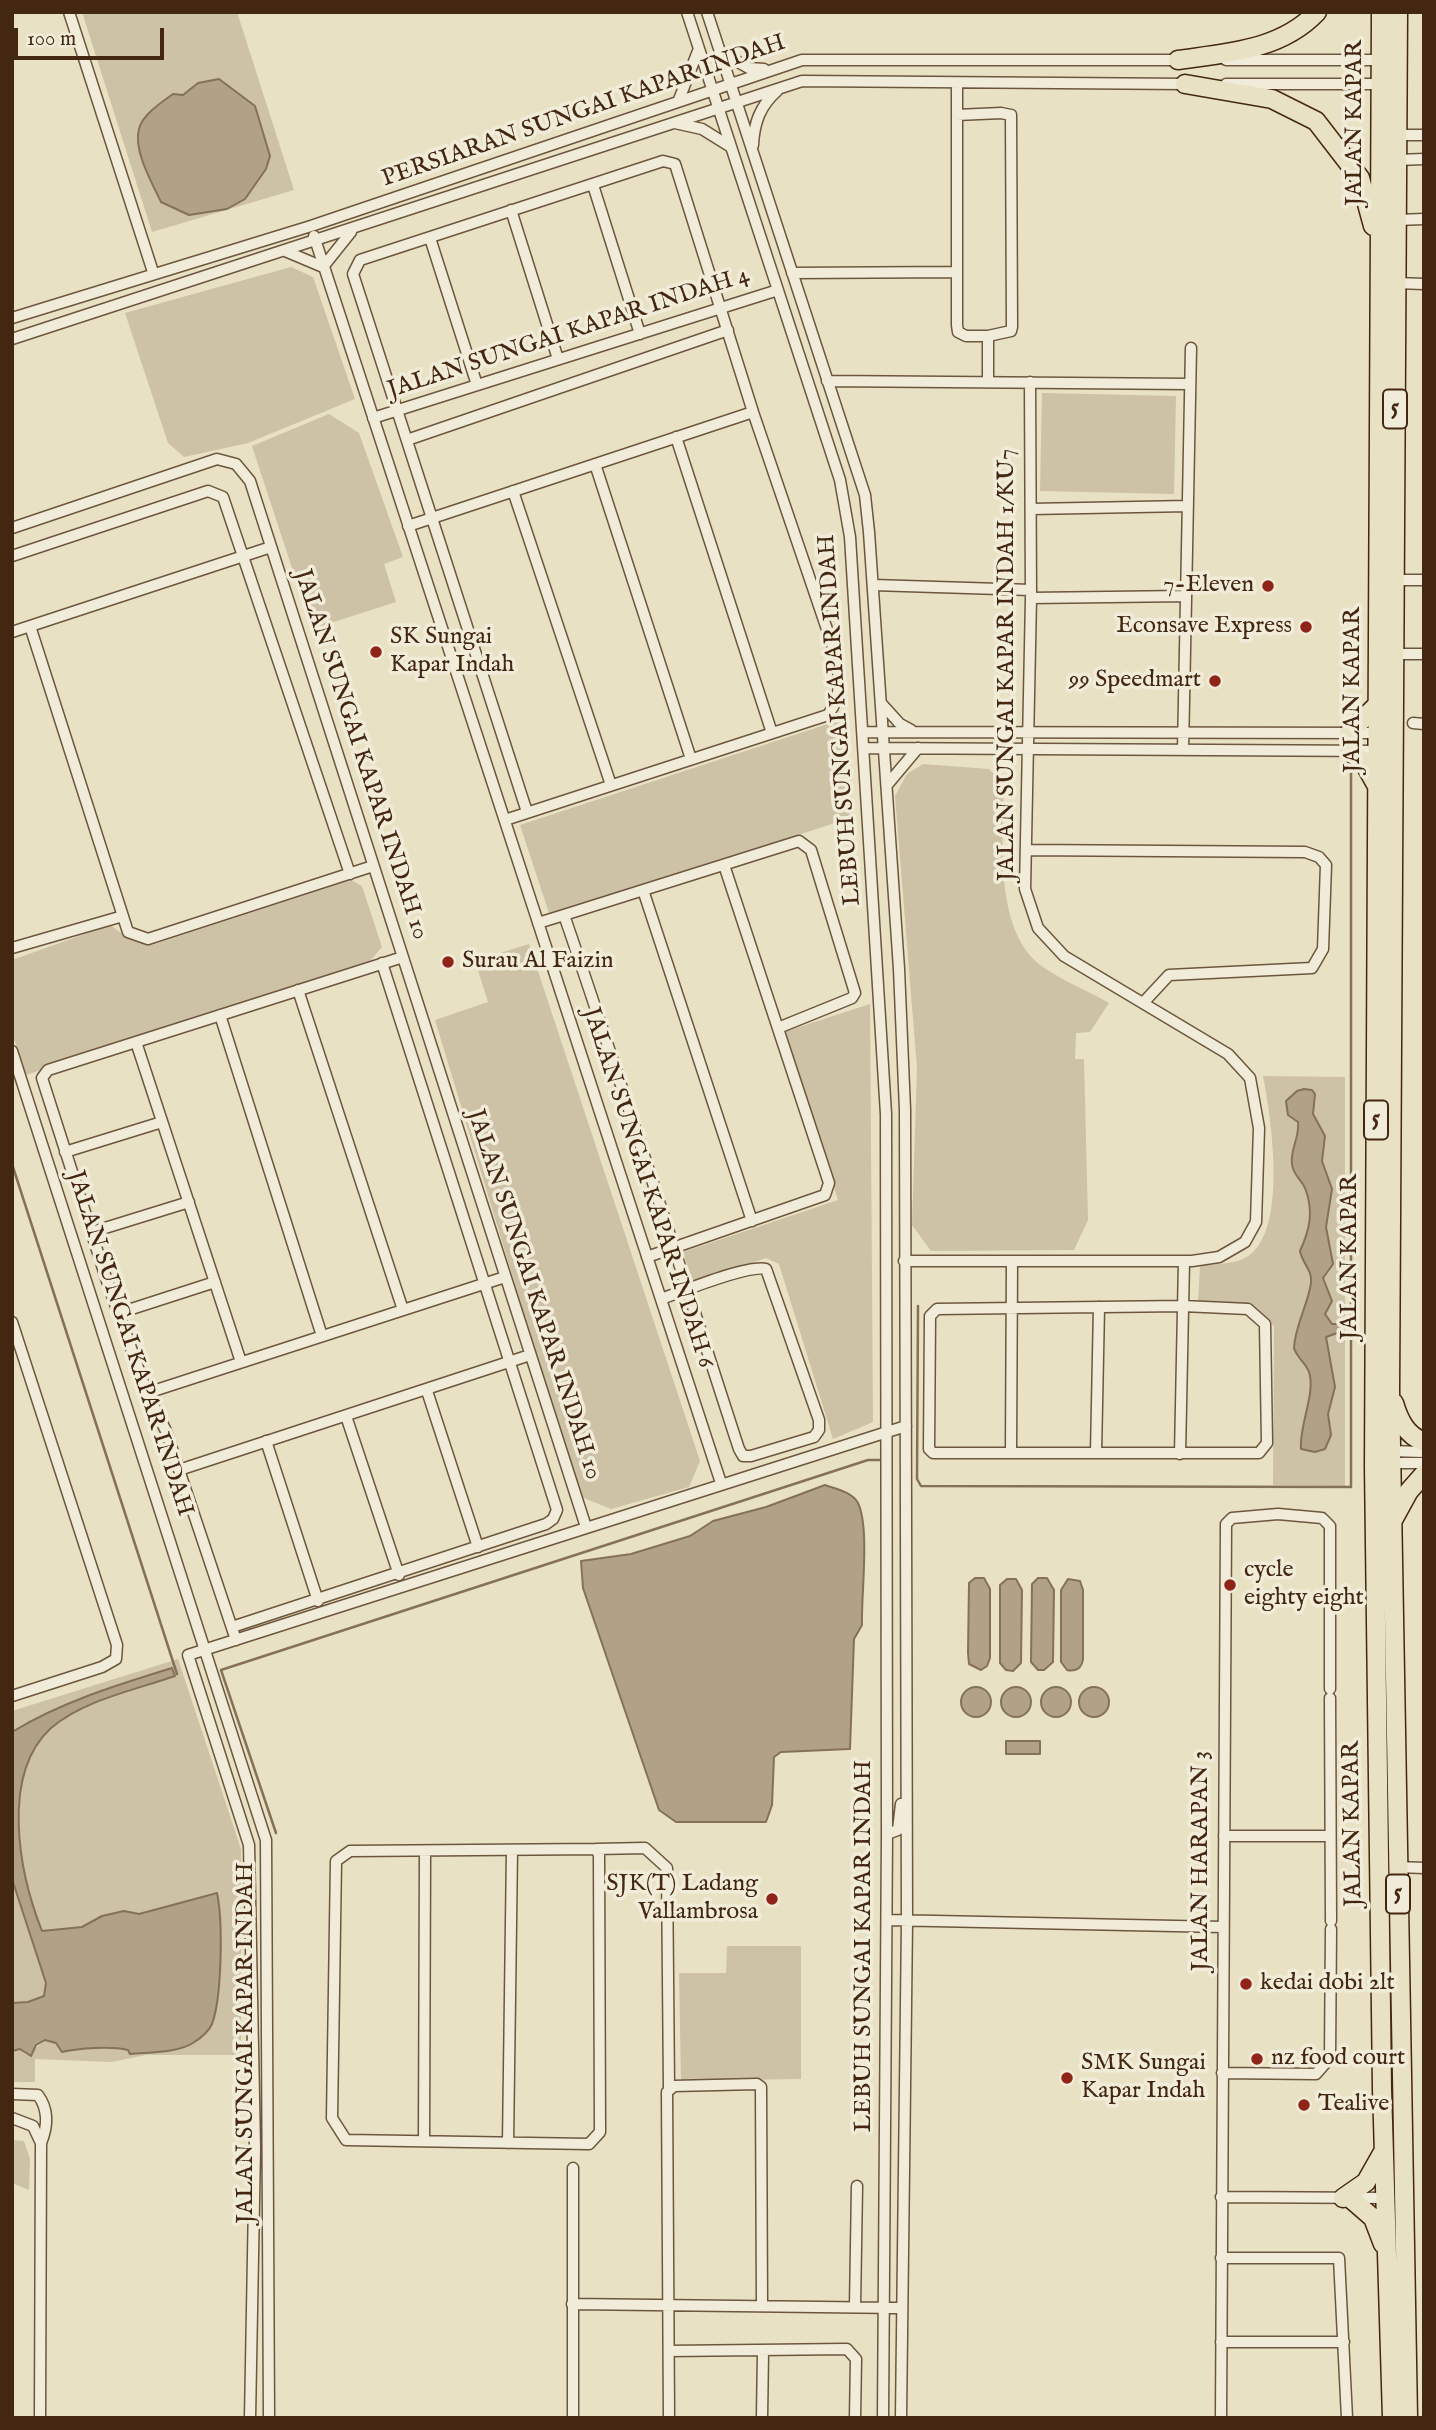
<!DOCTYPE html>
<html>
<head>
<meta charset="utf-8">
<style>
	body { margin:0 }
	#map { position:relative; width:1436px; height:2430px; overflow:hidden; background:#e9e1c4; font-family:"IM FELL English",serif }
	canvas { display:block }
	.frame { position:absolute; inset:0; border:14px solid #442711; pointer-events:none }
	.scale { position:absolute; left:14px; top:28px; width:150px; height:32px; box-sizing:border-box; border:4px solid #442711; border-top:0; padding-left:9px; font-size:21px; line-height:24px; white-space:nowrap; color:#442711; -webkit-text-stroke:5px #f1ecd9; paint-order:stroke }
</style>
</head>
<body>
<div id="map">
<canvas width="1436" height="2430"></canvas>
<div class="frame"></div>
<div class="scale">100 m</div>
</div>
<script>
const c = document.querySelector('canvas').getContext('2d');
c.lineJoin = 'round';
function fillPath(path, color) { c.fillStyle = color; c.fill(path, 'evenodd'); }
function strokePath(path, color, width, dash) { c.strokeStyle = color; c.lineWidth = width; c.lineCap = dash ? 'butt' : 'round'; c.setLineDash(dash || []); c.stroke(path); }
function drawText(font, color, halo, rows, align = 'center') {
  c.font = font + ' "IM FELL English",serif'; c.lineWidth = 7; c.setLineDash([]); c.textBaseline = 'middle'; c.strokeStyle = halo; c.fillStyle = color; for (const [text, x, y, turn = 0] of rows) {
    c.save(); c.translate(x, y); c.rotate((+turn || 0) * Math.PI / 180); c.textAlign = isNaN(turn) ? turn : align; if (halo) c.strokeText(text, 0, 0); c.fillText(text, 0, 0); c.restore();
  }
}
fillPath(new Path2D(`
	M82 12H237L294 190 152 232ZM219 79 255 106 266 169 245 199 220 210 189 215 161 202 140 148 139 128 151 111 191 91 198 83Z
	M291 267 313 277 355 399 248 443 184 457 168 443 125 313Z
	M1042 393 1176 396 1174 494 1040 491Z
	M329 414 359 433 403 557 384 564 396 602 312 629 252 446Z
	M846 718 853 817 550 916 520 825Z
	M923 764 989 769 1004 784C1003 838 993 932 1043 967 1063 981 1088 991 1109 1003L1090 1032 1076 1033 1075 1059H1084L1088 1220 1074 1250 931 1251 912 1225 917 1068 895 796 907 774Z
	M351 880 362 886 382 947 370 961 26 1075 12 1033V960L110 925 131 940 152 945Z
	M529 944 700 1461 689 1487 611 1509 579 1496 435 1020 488 1002 475 961Z
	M870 1004 873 1422 833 1439 779 1264 766 1258 693 1283 683 1252 838 1200 784 1032Z
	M1263 1076 1345 1077V1486L1273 1485 1274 1326 1247 1304 1198 1302 1200 1266C1213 1264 1231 1264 1243 1259 1290 1238 1271 1117 1263 1076Z
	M178 1659 241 1849V2055H146L111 2062 35 2059V2082H12V2051L20 2049 27 2055 45 2040 56 2043 62 2052C80 2048 111 2046 128 2050L130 2054 191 2044 212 2026 213 1893 139 1914 124 1911 102 1916 82 1927 42 1931C23 1877 7 1829 24 1773 30 1755 36 1739 51 1727 68 1714 90 1706 109 1698L101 1692C70 1703 41 1715 12 1732V1711Z
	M12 1879 46 1983 44 1996 28 2002 12 2003Z
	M727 1946H801V2079L681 2081 679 1973H726Z
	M12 2140 24 2141 30 2159 29 2190 12 2183Z`), '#cdc1a6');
const water = new Path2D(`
	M219 79 255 106 270 156 266 169 245 199 227 209 189 215 161 202C152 183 133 150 139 129 142 115 162 102 173 94L183 95 198 83Z
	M1304 1089 1312 1090 1315 1094 1313 1114 1325 1136 1322 1161 1332 1189 1326 1227 1333 1264 1323 1278 1332 1301 1325 1314 1332 1324H1340V1332L1326 1337 1335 1387 1328 1414 1331 1435 1325 1449 1315 1452 1301 1449C1299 1425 1316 1393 1309 1372 1306 1363 1297 1358 1294 1348 1295 1325 1308 1305 1311 1283 1313 1271 1302 1263 1300 1251 1310 1229 1314 1211 1305 1188 1301 1179 1293 1175 1292 1164 1290 1149 1300 1137 1298 1122L1288 1115 1286 1101 1297 1091Z
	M825 1485C836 1489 852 1492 858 1503 870 1528 861 1595 862 1625L854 1639 850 1749 781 1752 774 1757 772 1805 766 1822H676L659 1810 583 1588 581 1561 631 1554 690 1536 713 1521 766 1507Z
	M975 1578H984L990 1589V1658L987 1666 981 1670 969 1664 968 1653 969 1583Z
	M1038 1578H1047L1054 1590 1053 1662 1044 1670H1038L1031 1662 1032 1584Z
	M1007 1579H1016L1022 1590 1021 1663 1013 1671 1006 1670 1000 1663V1585Z
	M1068 1579 1080 1581 1083 1590V1659C1082 1668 1076 1672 1067 1670L1061 1662V1590Z
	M172 1668 175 1676C135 1690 84 1700 51 1728 0 1775 19 1873 42 1931L82 1927 102 1916 124 1911 139 1914 217 1893C223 1921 222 1997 212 2024 209 2031 201 2038 193 2043 177 2053 149 2052 130 2054L128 2050C111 2046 79 2048 62 2052L56 2043 45 2040 36 2045 31 2056 20 2049 12 2051V2003L28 2002 44 1996 46 1983 12 1879V1732C61 1702 117 1685 172 1668Z
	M961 1702a15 15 0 1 1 30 0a15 15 0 1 1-30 0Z
	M1001 1702a15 15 0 1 1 30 0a15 15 0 1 1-30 0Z
	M1079 1702a15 15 0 1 1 30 0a15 15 0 1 1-30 0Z
	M1041 1702a15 15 0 1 1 30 0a15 15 0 1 1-30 0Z
	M1006 1741H1040V1754H1006Z`);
fillPath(water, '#b1a287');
strokePath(water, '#857158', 2);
strokePath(new Path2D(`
	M12 1164 177 1674
	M918 1306 917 1479 921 1486 1351 1487V767
	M276 1833 221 1670 868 1460H884`), '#857158', 2.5);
const street = new Path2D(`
	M69 12 153 272
	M687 12 840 480 850 537 886 1114 887 1834 883 2418
	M707 12 865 495 869 532 899 969 905 1110 907 1921 901 2418
	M720 52 749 68 764 69
	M1226 60H1383
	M957 83V325L958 332 966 336H988V382
	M1226 84H1383
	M678 102 698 51
	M957 115 1001 113 1011 115 1012 327 1011 331 988 336
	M675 123 702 129 731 147
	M1397 135H1424
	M753 145C754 123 760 106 777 91
	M1397 160 1424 159
	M593 185 640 334
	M511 210 558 359
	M1396 220 1424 219
	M314 236 721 1483
	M430 238 477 385
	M285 251 323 267
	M323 267 351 232
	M792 273 957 272
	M1396 283 1424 284
	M12 318 311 226 802 60H1180
	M12 339 802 81 1187 84
	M827 381 1190 384
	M373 418 778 290
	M676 437 772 733
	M407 440 728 330
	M595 464 691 759
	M513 491 611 785
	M1031 509 1188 506
	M408 526 753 412
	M12 528 217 459 236 464 250 481 586 1527
	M12 556 208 491 223 497 350 874
	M1394 580H1424
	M873 585 1031 590
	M1031 598 1186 596
	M30 626 128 932 148 939 373 866
	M12 632 271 547
	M1394 654H1424
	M881 703 900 724 911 730
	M1413 723 1424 724
	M863 732 1380 733
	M864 748 1382 751
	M1183 750 1191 348
	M887 785 918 748
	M505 820 828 715C845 692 839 670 832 644L753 412 675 164 663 161 360 260 353 274 527 812
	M1026 850 1305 852 1319 857 1326 865 1323 949 1312 968 1169 975 1143 1003
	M643 890 752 1221
	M538 923 564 915
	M12 948 123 916
	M298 990 403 1310
	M220 1015 322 1336
	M136 1042 241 1362
	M12 1051 266 1840 269 2418
	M65 1152 162 1122
	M92 1232 189 1202
	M647 1257 825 1195 829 1183 724 865
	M904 1261H1192L1219 1257 1245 1242 1256 1222 1259 1128 1250 1078 1228 1054 1064 956 1038 928 1025 889 1031 598 1030 382
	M661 1299C681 1292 748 1264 766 1269L819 1420V1430L814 1437 751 1456H743L739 1449C681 1271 625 1092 564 915L799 841 811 850 855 993 852 998 778 1028
	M1183 1306 1248 1309 1265 1324 1267 1443 1259 1453H933L929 1449 930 1316 937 1309Z
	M119 1313 215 1282
	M12 1322 117 1645 116 1659 102 1667 12 1696
	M427 1391 478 1547
	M147 1393 505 1277
	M346 1416 399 1575
	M266 1441 318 1601
	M1389 1451 1424 1452
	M1011 1453 1012 1261
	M1096 1453 1099 1307
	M1180 1454 1184 1261
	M1388 1463H1424
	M179 1470 530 1355
	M232 1627 546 1524 553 1519 557 1510 382 963
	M236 1640 166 1431 147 1393 107 1281 42 1078 48 1070 403 957
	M1330 1698 1331 1921
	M887 1834 898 1830 901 1804
	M1224 1836H1330
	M596 1849 599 1855 600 2132 589 2144 346 2140 332 2118 336 1861 350 1851Z
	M596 1849 645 1848 667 1868 669 2088
	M1397 1867 1424 1868
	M887 1920 1223 1927
	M1222 2073 1316 2074 1330 2058 1331 1929
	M12 2094 38 2095C49 2110 48 2126 41 2143L40 2418
	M12 2118 33 2126 41 2143
	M424 2141 425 1851
	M508 2143 512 1850
	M1221 2197 1387 2198
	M1221 2258H1339L1347 2418
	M572 2304 901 2308
	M855 2307 857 2186
	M1221 2342H1344
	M669 2351 847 2349 856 2359 855 2418
	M250 2418 255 2148 249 1845 188 1655 906 1426
	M573 2418V2168
	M669 2418 667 2092 674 2086 757 2084 761 2087 762 2306
	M762 2418 763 2351
	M1221 2418 1226 1524 1232 1518 1278 1514 1322 1518 1330 1526V1689`);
const highway = new Path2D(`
	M1381 12 1374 1466 1382 2089 1392 2418
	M1398 12 1390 1389 1408 2418
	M1178 60C1228 53 1281 50 1317 12
	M1185 84 1272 99 1316 121 1360 178 1373 226
	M1349 733 1379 703
	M1349 751 1363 761 1377 786
	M1394 1403C1399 1420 1406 1435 1424 1442
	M1392 1522 1409 1491 1424 1474
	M1343 2198 1366 2182 1383 2152
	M1350 2198 1373 2218 1383 2244`);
strokePath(street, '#6d563e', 13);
strokePath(highway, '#442711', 21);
strokePath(street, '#f1ecd9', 10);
strokePath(highway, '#e9e1c4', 18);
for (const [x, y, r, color] of [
	[1268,586,7,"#8f2418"],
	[1306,627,7,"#8f2418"],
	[376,652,7,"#8f2418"],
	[1215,681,7,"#8f2418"],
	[448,962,7,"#8f2418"],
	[1230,1585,7,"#8f2418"],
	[772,1899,7,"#8f2418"],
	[1246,1984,7,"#8f2418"],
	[1257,2059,7,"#8f2418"],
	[1067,2078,7,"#8f2418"],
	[1304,2105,7,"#8f2418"]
]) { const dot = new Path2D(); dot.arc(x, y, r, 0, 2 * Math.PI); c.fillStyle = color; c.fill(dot); strokePath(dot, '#f1ecd9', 2.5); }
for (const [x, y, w] of [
	[1395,409,24],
	[1376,1120,24],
	[1398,1894,24]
]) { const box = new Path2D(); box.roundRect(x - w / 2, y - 19.5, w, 39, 5); c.fillStyle = '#f1ecd9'; c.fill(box); strokePath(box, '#442711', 2); }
drawText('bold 23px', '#442711', null, [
	["5",1395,409],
	["5",1376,1120],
	["5",1398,1894]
]);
drawText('24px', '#442711', '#f1ecd9', [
	["PERSIARAN SUNGAI KAPAR INDAH",584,112,-19],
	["JALAN KAPAR",1356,123,-90],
	["JALAN SUNGAI KAPAR INDAH 4",569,334,-18],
	["JALAN SUNGAI KAPAR INDAH 1/KU7",1008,665,-90],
	["JALAN KAPAR",1354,690,-90],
	["LEBUH SUNGAI KAPAR INDAH",841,720,-94],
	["JALAN SUNGAI KAPAR INDAH 10",360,755,72],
	["JALAN SUNGAI KAPAR INDAH 6",647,1188,72],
	["JALAN KAPAR",1351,1257,-90],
	["JALAN SUNGAI KAPAR INDAH 10",533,1295,72],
	["JALAN SUNGAI KAPAR INDAH",129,1344,72],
	["JALAN KAPAR",1354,1824,-91],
	["JALAN HARAPAN 3",1202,1861,-90],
	["LEBUH SUNGAI KAPAR INDAH",865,1946,-90],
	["JALAN SUNGAI KAPAR INDAH",247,2043,-90]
]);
drawText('24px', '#442711', '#f1ecd9', [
	["7-Eleven",1254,586,"right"],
	["Econsave Express",1292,627,"right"],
	["SK Sungai",390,638],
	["Kapar Indah",390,666],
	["99 Speedmart",1201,681,"right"],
	["Surau Al Faizin",462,962],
	["cycle",1244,1571],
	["eighty eight",1244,1599],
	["SJK(T) Ladang",758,1885,"right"],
	["Vallambrosa",758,1913,"right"],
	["kedai dobi 2lt",1260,1984],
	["nz food court",1271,2059],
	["SMK Sungai",1081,2064],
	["Kapar Indah",1081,2092],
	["Tealive",1318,2105]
], 'left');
</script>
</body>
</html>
